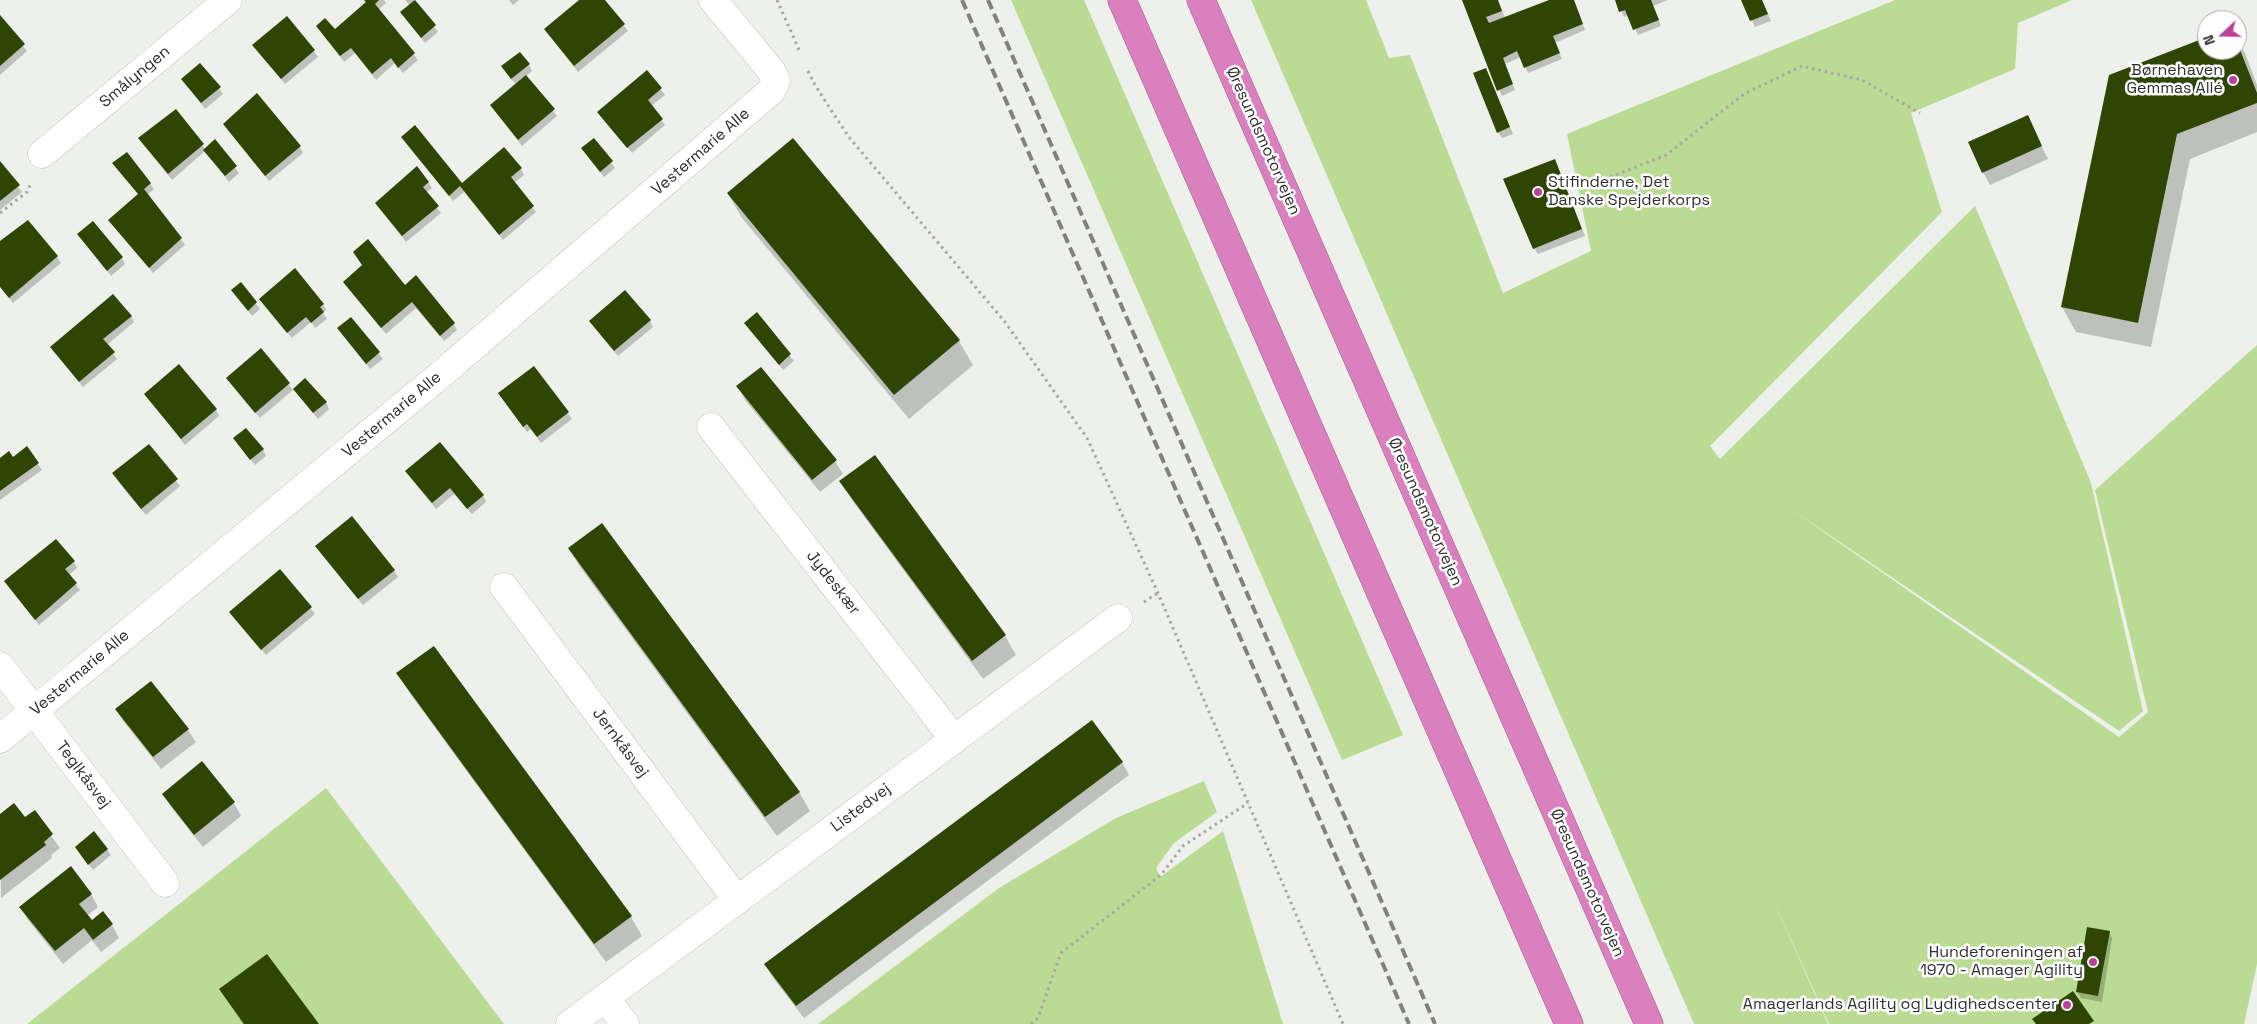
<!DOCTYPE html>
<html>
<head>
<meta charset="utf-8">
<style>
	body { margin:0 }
	#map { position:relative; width:2257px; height:1024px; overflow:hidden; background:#eef0ec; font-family:"Space Grotesk",sans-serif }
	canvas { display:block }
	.north { position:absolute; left:2197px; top:10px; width:50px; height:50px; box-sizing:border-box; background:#fff; border:1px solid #ababab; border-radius:50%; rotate:249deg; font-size:14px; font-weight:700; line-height:20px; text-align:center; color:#2e2e2d }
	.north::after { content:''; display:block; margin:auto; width:18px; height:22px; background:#ba4399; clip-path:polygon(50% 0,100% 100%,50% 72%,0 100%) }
</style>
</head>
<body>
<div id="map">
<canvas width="2257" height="1024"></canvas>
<div class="north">N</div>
</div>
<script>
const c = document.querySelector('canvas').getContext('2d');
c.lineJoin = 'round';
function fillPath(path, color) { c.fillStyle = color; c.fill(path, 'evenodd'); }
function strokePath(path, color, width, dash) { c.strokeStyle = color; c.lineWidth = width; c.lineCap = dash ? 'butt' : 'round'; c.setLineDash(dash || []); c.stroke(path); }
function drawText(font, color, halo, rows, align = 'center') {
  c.font = font + ' "Space Grotesk",sans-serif'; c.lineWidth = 5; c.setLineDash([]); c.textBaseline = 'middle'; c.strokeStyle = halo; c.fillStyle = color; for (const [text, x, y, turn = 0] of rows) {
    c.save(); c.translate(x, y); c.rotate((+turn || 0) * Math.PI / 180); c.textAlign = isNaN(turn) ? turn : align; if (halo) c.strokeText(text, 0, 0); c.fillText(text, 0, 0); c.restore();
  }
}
fillPath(new Path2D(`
	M1011 0H1084L1403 735 1342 760Z
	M1251 0H1366L1389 58 1410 55 1503 293 1591 251 1567 134 1895 0H2072L2018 23 2015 69 1911 113 1942 212 1710 446 1720 459 1975 206 2091 483 2143 711 2119 731 1785 505 2119 737 2148 712 2095 490 2257 345V964L2244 1024H1829L1762 875 1828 1024H1694Z
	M1204 781 1217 812 1174 843 1156 868 1160 877 1223 831 1283 1024H818L999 888 1116 818Z
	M326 788 504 1024H27Z`), '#badb93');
fillPath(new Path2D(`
	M364 0H384L386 3 378 10 418 60 403 73 395 63 376 80 355 53 344 62 321 32 334 31 367 3Z
	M405 0H414L438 32 425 43 401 12 410 6Z
	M509 0H519L513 5Z
	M581 0H604L628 31 578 72 545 30Z
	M1464 0H1498L1505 18 1552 0H1574L1585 30 1555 43 1562 59 1528 73 1521 57 1505 64 1515 90 1502 96Z
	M1616 0H1668L1653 6 1661 26 1638 35 1629 15 1624 17Z
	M1743 0H1762L1771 21 1755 27Z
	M0 17 27 51 0 75Z
	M2207 38V50H2237V40L2245 53 2257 85V132L2190 159 2151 347 2076 332 2062 307Z
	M258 51H314L318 57 285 84Z
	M529 65 532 71 526 76 557 116 522 146 495 111 516 85 507 73Z
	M647 72 665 95 651 106 665 125 632 153 599 113Z
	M1489 76 1513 134 1502 138 1498 132Z
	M183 80 219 88 223 94 205 109Z
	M2027 117 2048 159 1990 185 1983 172Z
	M224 124 300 147 303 153 269 181Z
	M594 140 615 168 604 177 582 149Z
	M793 140 959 341 973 365 909 419 742 218 728 194Z
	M215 141 239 173 229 182 205 151 172 180 143 144 202 145 205 149Z
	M406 143 462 184 521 169 524 175 514 183 536 212 503 240 464 192 453 201Z
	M1554 160 1585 236 1538 254 1534 248Z
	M0 163 22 192 0 210Z
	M114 163 150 183 154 189 147 195 185 245 153 273 109 220 139 195Z
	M428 182 432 188 426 193 441 213 406 242 380 209Z
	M78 234 122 258 125 264 111 276Z
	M0 243 57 257 61 263 13 303 0 286Z
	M344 282 405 286 454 324 457 330 444 341 416 308 386 334Z
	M241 284 260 309 252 316 233 291Z
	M260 299 323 304 326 310 323 313 327 319 315 328 311 322 292 338Z
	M757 314 794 361 783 370 745 323Z
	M131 316 134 322 107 345 117 359 83 387 52 347Z
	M350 319 383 359 370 369 338 328Z
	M590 321H650L653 327 618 356Z
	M261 350 293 390 260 418 227 378Z
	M534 367 572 419 541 443 531 429 527 432 499 394Z
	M738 387 835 461 843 474 820 492 745 400Z
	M294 389 326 402 329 409 318 419Z
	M145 394 216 410 219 416 185 445Z
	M234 439 263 449 266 456 255 465Z
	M148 445 180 486 146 515 117 480Z
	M27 448 42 470 0 500V459L12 458Z
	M874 457 1005 636 1016 655 983 679 852 500 841 481Z
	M410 477 483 495 486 502 472 514 454 494 436 509Z
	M569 549 799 792 810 811 777 836 580 567Z
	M320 552 394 570 398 577 363 605Z
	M74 562 77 568 69 575 80 590 39 625 5 582Z
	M280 570 315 614 266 655 234 618Z
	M433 647 631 917 642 936 606 962 409 692 398 673Z
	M116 710 188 730 196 742 161 769 124 722Z
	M1122 762 1129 775 804 1018 773 978 766 965Z
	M163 794 234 803 241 816 203 847 171 807Z
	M34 812 60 848 51 855 52 858 1 898 0 816 25 819Z
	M76 848 107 849 111 855 93 870Z
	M91 894 98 907 87 916 92 921 112 925 119 938 101 952 92 940 63 964 28 920 21 907Z
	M2109 932 2112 938 2102 1002 2081 998 2077 992Z
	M220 990 317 1024H243Z`), '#0003');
fillPath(new Path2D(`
	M364 0H379L375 4 415 53 398 68 391 58 372 74 351 48 340 56 316 26 325 18 335 29 366 2Z
	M415 0 436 25 421 38 400 12Z
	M579 0H605L625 24 574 66 544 29Z
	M1462 0H1498L1502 11 1486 17 1489 23 1549 0H1574L1583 24 1553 36 1560 53 1524 68 1517 51 1503 58 1513 84 1497 91Z
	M1615 0H1651L1659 20 1633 30 1625 10 1619 12Z
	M1741 0H1762L1768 14 1750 21Z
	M0 15 25 44 0 66Z
	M287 16 315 50 281 79 252 45Z
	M2207 37V50H2237V42L2257 93V103L2177 134 2138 323 2061 307 2109 75Z
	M520 52 530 64 511 79 501 66Z
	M200 63 221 87 201 103 181 79Z
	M1486 68 1510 127 1497 133 1473 73Z
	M647 70 662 88 648 100 663 119 627 148 597 112Z
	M526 75 555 109 518 140 490 105Z
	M257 93 301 146 265 176 223 124Z
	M176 109 204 144 168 174 138 138Z
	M2028 115 2042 146 1982 173 1968 142Z
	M415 125 462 183 504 147 522 168 511 177 534 206 499 235 460 186 449 196 401 137Z
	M594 138 613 161 600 172 581 148Z
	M793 138 960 340 894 395 727 193Z
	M215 139 237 166 225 176 203 150Z
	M127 152 151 183 144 189 182 238 149 268 108 220 138 194 112 163Z
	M1555 159 1582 229 1533 249 1503 179Z
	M0 161 20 185 0 201Z
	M417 166 429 182 423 187 439 206 402 236 375 203Z
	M28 220 58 256 9 298 0 287V241Z
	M93 221 123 257 107 271 77 234Z
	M368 239 405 285 416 275 455 323 440 336 412 302 381 328 343 282 362 265 353 252Z
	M295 268 324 304 320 307 324 312 311 323 306 317 287 333 259 299Z
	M241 282 257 302 248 311 231 290Z
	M625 290 651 320 614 351 589 321Z
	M113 294 132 316 103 339 115 352 79 382 50 347Z
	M757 312 791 354 779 365 744 323Z
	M351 317 380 352 366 364 337 328Z
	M261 348 290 383 255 413 226 378Z
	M179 364 217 409 181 439 144 394Z
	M534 366 569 412 537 437 527 424 523 427 498 393Z
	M761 367 837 460 812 480 736 386Z
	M305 378 327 402 313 413 293 389Z
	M246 428 264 449 250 460 233 438Z
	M440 442 484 495 467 509 450 488 432 503 405 471Z
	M149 444 178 479 141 509 112 473Z
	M27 446 39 463 0 491V458L9 451 13 457Z
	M875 455 1006 635 972 661 839 481Z
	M352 516 395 570 358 599 315 546Z
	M602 523 800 792 765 817 568 548Z
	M56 539 75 561 65 569 77 583 35 620 4 581Z
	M280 569 312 607 261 650 229 612Z
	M434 646 632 916 594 944 396 673Z
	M151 681 189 729 153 757 115 709Z
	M1092 720 1123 762 796 1006 764 964Z
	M202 761 235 802 194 835 162 794Z
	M14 803 25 817 35 810 53 834 44 842 46 845 0 880V814Z
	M94 831 108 849 88 865 75 847Z
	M71 866 92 894 79 904 92 920 103 911 113 924 93 940 84 928 55 951 19 907Z
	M2087 927 2110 931 2098 996 2076 992Z
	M267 954 319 1024H244L219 989Z
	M2073 991 2094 1021 2089 1024H2036L2032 1019Z`), '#2e4503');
const minor = new Path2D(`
	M42 154 228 0
	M711 427 954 739
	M504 587 737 900
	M0 666 165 883
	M0 739 439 376 771 91 776 81 772 72 713 0
	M605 998 625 1024
	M570 1024 1118 618`);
const motorway = new Path2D(`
	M1122 0 1569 1024
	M1201 0 1649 1024`);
strokePath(minor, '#c4c6c2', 29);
strokePath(motorway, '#9e638b', 29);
strokePath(new Path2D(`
	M777 0 800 52
	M808 71 815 85 848 136 1005 322 1087 438 1158 593 1343 1024
	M1598 182 1666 155 1744 94 1802 66 1862 80 1920 113
	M0 213 27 192 31 183
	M1144 602 1158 593
	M1031 1024 1038 1018 1061 953 1161 875 1183 846 1248 803`), '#a6a7a4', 3, [2.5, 4]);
strokePath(minor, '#fff', 28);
strokePath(motorway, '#db80be', 28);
strokePath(new Path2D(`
	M962 0 1409 1024
	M988 0 1435 1024`), '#80817f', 4, [10, 5]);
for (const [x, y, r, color] of [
	[2233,80,5,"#ba4399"],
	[1538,192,5,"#ba4399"],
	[2093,962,5,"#ba4399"],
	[2067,1005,5,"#ba4399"]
]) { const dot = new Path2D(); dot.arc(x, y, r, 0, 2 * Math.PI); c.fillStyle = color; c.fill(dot); strokePath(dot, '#fff', 2); }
drawText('16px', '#2e2e2d', '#fff', [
	["Børnehaven",2223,71],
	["Gemmas Allé",2223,89],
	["Stifinderne, Det",1548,183,"left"],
	["Danske Spejderkorps",1548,201,"left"],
	["Hundeforeningen af",2083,953],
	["1970 - Amager Agility",2083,971],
	["Amagerlands Agility og Lydighedscenter",2057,1005]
], 'right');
drawText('16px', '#2e2e2d', '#fff', [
	["Smålyngen",135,77,-40],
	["Øresundsmotorvejen",1263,141,66],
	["Vestermarie Alle",701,152,-41],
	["Vestermarie Alle",392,415,-40],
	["Øresundsmotorvejen",1425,512,66],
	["Jydeskær",833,583,52],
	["Vestermarie Alle",80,673,-40],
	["Jernkåsvej",620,743,53],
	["Teglkåsvej",83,775,53],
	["Listedvej",861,808,-37],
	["Øresundsmotorvejen",1587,883,66]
]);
</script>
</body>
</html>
